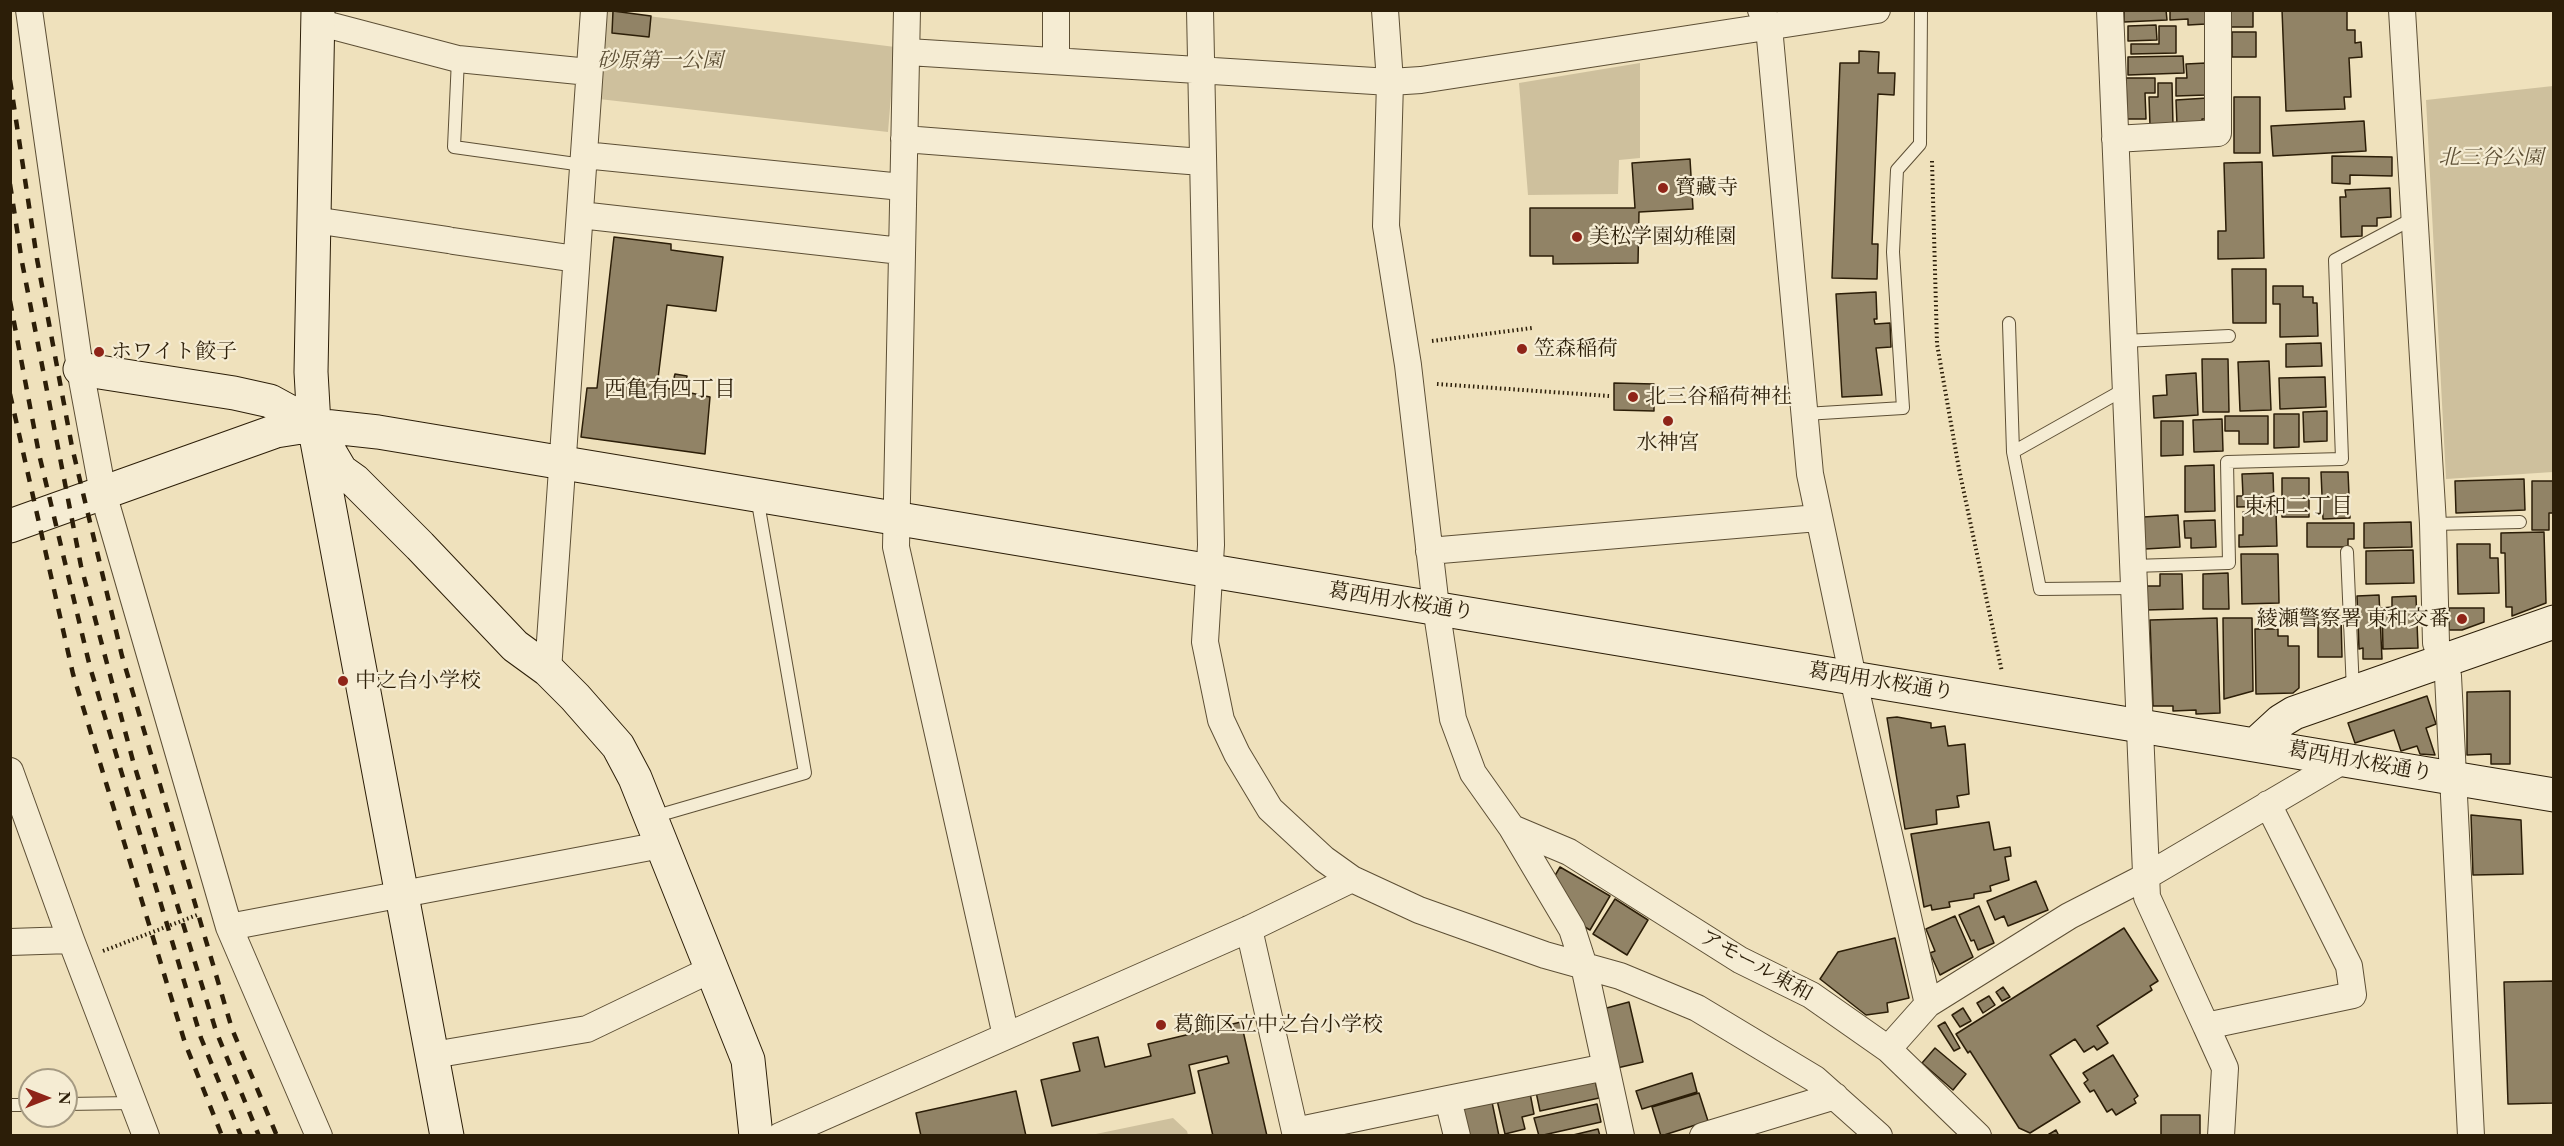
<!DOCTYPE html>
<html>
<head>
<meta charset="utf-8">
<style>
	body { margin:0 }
	#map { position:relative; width:2564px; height:1146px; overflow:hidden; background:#efe1bc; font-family:"EB Garamond",serif }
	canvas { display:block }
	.frame { position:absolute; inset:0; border:12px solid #2c1e08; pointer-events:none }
	.north { position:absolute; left:18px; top:1068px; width:60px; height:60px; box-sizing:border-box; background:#f5ecd3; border:2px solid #a59a82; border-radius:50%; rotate:90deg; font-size:16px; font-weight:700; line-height:24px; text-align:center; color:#2c1e08 }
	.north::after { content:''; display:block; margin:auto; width:21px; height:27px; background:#8f2418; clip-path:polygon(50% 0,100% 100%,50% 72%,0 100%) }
</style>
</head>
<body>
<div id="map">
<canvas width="2564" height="1146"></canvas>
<div class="frame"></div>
<div class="north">N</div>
</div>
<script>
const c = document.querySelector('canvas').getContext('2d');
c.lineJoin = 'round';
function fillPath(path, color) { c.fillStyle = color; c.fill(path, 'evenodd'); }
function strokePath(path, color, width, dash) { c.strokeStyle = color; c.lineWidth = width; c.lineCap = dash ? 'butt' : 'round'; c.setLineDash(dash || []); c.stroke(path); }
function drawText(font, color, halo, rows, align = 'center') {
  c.font = font + ' "EB Garamond","Noto Serif JP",serif'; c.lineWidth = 4.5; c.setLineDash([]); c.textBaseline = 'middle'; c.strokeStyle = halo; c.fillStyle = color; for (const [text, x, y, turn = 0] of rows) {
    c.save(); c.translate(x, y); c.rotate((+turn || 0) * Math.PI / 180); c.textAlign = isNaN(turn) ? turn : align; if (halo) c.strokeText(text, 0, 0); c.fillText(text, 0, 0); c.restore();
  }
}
fillPath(new Path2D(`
	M608 11 895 47 888 132 599 99Z
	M1640 63V158L1619 160 1618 194 1528 195 1519 83Z
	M2553 86V472L2446 479 2426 100Z
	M1173 1118 1187 1131 1188 1135H1091Z`), '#cec09d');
const building = new Path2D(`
	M2124 10H2166L2167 20 2124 22Z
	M2170 10H2205L2206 24 2188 25V19L2170 20Z
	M2228 10H2253V27H2228Z
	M2282 10H2347V30H2355V43L2361 42 2362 57 2349 58 2351 97H2344L2345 109 2286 111Z
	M613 11 651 16 649 37 612 33Z
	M2156 25 2157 40 2128 41V26Z
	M2159 26H2176V53L2131 54V44H2159Z
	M2232 32H2256V57H2232Z
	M1859 51 1879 52 1878 73H1895L1894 95 1878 94 1872 244H1878L1877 279 1832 278 1840 63H1859Z
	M2183 56 2184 73 2128 75V57Z
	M2206 63V95L2176 96V78H2187L2186 64Z
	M2126 78H2155V93H2145L2146 119H2127Z
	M2158 83H2172L2173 126H2150L2149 97H2158Z
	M2234 97H2260V153H2234Z
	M2207 98 2208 119H2202V124L2177 125 2176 100Z
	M2364 121 2366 151 2273 156 2271 126Z
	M2332 156 2392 157V176L2350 175V184L2332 183Z
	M1690 159 1693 209 1639 212 1638 263 1553 264V256H1530V208H1635L1632 163Z
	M2262 162 2264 258 2218 259V231H2226L2224 163Z
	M2390 188 2391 217 2377 218V226H2362V236L2341 237 2340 197H2346L2345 190Z
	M614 237 671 244V250L723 257 716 311 667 305 657 387 671 389 675 374 687 376 686 392 710 397 705 454 581 437 587 388H597Z
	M2232 269H2266V323H2233Z
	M2273 286H2303V297H2313V303H2317L2318 336 2280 337V304H2273Z
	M1876 292 1877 319H1874L1875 324 1890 323 1891 347 1876 348 1882 395 1842 397 1836 294Z
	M2321 343 2322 366 2286 367V344Z
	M2202 359H2228L2229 412H2203Z
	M2269 361 2271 410 2240 411 2238 362Z
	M2196 373 2198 415 2154 418 2153 396 2167 395 2166 375Z
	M2325 377 2326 407 2280 409 2279 378Z
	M1614 383 1654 384V411L1614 410Z
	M2327 411V441L2304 442 2303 412Z
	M2274 414H2299V447L2274 448Z
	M2225 416H2268V444H2239V431H2225Z
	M2222 419 2223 451 2194 452 2193 420Z
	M2161 421H2183V455L2161 456Z
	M2214 465 2215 511 2185 512V466Z
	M2321 472H2348L2350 518 2323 519Z
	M2273 473 2274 506 2237 507V496H2243L2242 474Z
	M2282 478H2309V517H2282Z
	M2524 479 2525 510 2456 513 2455 481Z
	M2532 481H2554V513H2549V530H2532Z
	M2276 511 2277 546 2239 547V535H2243V512Z
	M2178 515 2180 547 2145 549 2143 517Z
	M2215 520 2216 547 2191 548V538H2185L2184 521Z
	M2411 522 2412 547 2364 548V523Z
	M2307 523H2354V539H2348V547H2307Z
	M2544 532 2546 603 2512 616V607H2506L2505 553H2501V533Z
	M2457 544H2490V558H2498L2499 593 2458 594Z
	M2413 550 2414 583 2366 584V551Z
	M2241 554H2278L2279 603 2242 604Z
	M2228 573 2229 609H2203V574Z
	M2160 574H2182L2183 609 2145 610 2144 586H2160Z
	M2379 595 2382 659H2363V648L2359 649 2357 596Z
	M2416 596 2418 648 2383 649 2382 608 2392 607V597Z
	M2449 608H2484V622L2462 630H2449Z
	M2318 616H2341L2342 657H2318Z
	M2217 618 2220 713 2196 714V710L2173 711V706H2153L2150 620Z
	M2223 618H2252L2253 691 2224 699Z
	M2255 629H2278V636H2288V646H2299V688L2293 693 2256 694Z
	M2510 691V764H2491V754L2467 755V692Z
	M2427 696 2436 724 2426 728 2435 755 2420 754 2417 746 2401 751 2394 730 2355 743 2348 723Z
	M1897 717 1931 723V728L1945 726 1948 746 1965 744 1969 794 1957 796 1959 807 1936 810 1937 824 1905 829 1887 718Z
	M2471 815 2521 820 2523 874 2473 875Z
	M1989 822 1994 850 2010 847 2011 856 2005 857 2009 880 1990 886 1991 891 1974 894V898L1949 902 1950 907 1932 910 1931 905 1924 907 1911 834Z
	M1560 867 1610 896 1590 930 1578 923 1553 879Z
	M2036 881 2048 910 2008 926 2004 916 1995 920 1987 901Z
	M1615 899 1648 920 1627 955 1593 934Z
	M1979 906 1994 943 1978 950 1974 940 1971 941 1959 915Z
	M1955 916 1973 957 1940 975 1930 953 1935 951 1926 929Z
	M2124 928 2158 981 2150 986 2152 990 2097 1026 2108 1043 2097 1050 2094 1046 2084 1052 2075 1039 2050 1055 2080 1102 2030 1133 2019 1128 1970 1051 1968 1053 1956 1034Z
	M1895 938 1909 998 1887 1003 1888 1012 1866 1015 1820 979 1838 952Z
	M2554 981V1103L2508 1104 2504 982Z
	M2003 987 2010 997 2002 1001 1996 992Z
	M1989 996 1995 1005 1983 1013 1977 1003Z
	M1629 1002 1643 1062 1617 1068 1603 1009Z
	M1963 1008 1971 1021 1960 1027 1952 1015Z
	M1241 1022 1267 1136H1213L1198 1071 1229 1063 1227 1056 1189 1065 1195 1093 1052 1126 1041 1080 1080 1071 1073 1043 1098 1037 1105 1067 1151 1056 1148 1044Z
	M1945 1022 1960 1048 1954 1051 1938 1026Z
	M1935 1048 1966 1074 1953 1090 1922 1063Z
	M2113 1055 2138 1096 2134 1099 2136 1103 2116 1115 2112 1109 2107 1112 2094 1090 2090 1092 2084 1083 2088 1080 2083 1073Z
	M1692 1073 1697 1092 1642 1109 1636 1091Z
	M1595 1080 1599 1098 1540 1111 1536 1092Z
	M1016 1091 1026 1136H921L916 1113Z
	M1530 1093 1534 1114 1522 1117 1525 1129 1505 1134 1497 1100Z
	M1699 1093 1708 1121 1661 1136 1652 1107Z
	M1492 1102 1499 1136H1467L1461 1109Z
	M1597 1104 1601 1122 1539 1136 1534 1118Z
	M2161 1115H2200V1136H2161Z
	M1598 1129 1600 1136H1569Z
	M2056 1130 2059 1136H2046Z`);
fillPath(building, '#918366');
strokePath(building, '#2c1e08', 1.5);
const lane = new Path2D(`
	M458 59 454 147 583 165
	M2009 323 2013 452
	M2123 341 2229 336
	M2125 389 2013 452 2040 589 2134 588
	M1805 414 1903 408 1893 252 1897 170 1920 144 1921 10
	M2433 524 2520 522
	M2347 552 2353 691
	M2133 566 2229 563 2227 462 2342 459 2335 260 2414 218
	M653 817 805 773 757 497
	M66 1104 133 1103
	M10 1105H30`);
const street = new Path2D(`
	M29 10 80 369 103 493 229 927 319 1136
	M907 10 896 547 1006 1036
	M1056 10V60
	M1200 10 1211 545 1205 642 1221 720 1237 754 1270 809 1324 859 1352 879 1419 910 1545 955 1620 976 1697 1008 1815 1079 1879 1136
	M1385 10 1390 82 1386 226 1408 365 1436 607 1453 719 1473 773 1512 828 1572 929 1584 966 1621 1136
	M1761 10 1769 27 1810 474 1853 678 1928 1004 2069 916 2145 877 2344 760
	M2110 10 2147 897 2206 1026
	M2402 10 2433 524 2436 643 2448 676 2471 1136
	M317 22 458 59 589 72
	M908 52 1390 82 1421 80 1877 10
	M904 139 1202 162
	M2115 139 2218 133V10
	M584 155 902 187
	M580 215 901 251
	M314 220 448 240
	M453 241 576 259
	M1429 551 1818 518
	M548 670 594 10
	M10 771 71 940 146 1136
	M1512 828 1569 852 1740 960 1811 995 1888 1049 1978 1136
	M229 927 661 845
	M1249 929 1296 1136
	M10 942 71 940
	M1888 1049 1928 1004
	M433 1055 587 1029 712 969
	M1448 1099 1606 1067
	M1295 1131 1448 1099 1457 1136
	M780 1136 1249 929 1352 879
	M1703 1136 1835 1096
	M2221 1136 2225 1068 2206 1026 2353 995 2349 966 2268 804`);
const secondary = new Path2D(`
	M318 10 311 372 314 425 341 471 355 481 420 546 515 646 548 670 575 697 618 746 635 778 748 1060 756 1136
	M80 369 234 393 270 401 314 425 447 1136
	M10 526 276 431 314 425 378 432 2554 795
	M2256 744 2281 721 2294 713 2554 622`);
strokePath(lane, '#5d4f35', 14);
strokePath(street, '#5d4f35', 28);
strokePath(secondary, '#2c1e08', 35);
strokePath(new Path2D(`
	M1932 161 1937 344 1959 469 2002 672
	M1432 341 1532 328
	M1437 384 1609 396
	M103 951 197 915`), '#2c1e08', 4, [1.5, 3]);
strokePath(lane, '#f5ecd3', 12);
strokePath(street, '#f5ecd3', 26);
strokePath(secondary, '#f5ecd3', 33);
strokePath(new Path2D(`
	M10 80 37 259 72 447 122 656 232 1029 277 1136
	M10 184 22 262 81 566 133 761 216 1031 259 1136
	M10 301 39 454 90 667 201 1038 241 1136
	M10 394 73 674 185 1043 222 1136`), '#2c1e08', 4.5, [10, 10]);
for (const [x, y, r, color] of [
	[1663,188,6,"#8f2418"],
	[1577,237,6,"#8f2418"],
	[1522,349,6,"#8f2418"],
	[99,352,6,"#8f2418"],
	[1633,397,6,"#8f2418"],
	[1668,421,6,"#8f2418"],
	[2462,619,6,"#8f2418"],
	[343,681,6,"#8f2418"],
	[1161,1025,6,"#8f2418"]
]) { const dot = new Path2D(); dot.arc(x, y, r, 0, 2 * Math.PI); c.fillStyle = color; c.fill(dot); strokePath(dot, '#f5ecd3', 2); }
drawText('italic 21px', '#5d4f35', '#f5ecd3', [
	["砂原第一公園",660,61],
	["北三谷公園",2491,158]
]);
drawText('21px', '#2c1e08', '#f5ecd3', [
	["寳藏寺",1675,188],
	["美松学園幼稚園",1589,237],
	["笠森稲荷",1534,349],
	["ホワイト餃子",111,352],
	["北三谷稲荷神社",1645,397],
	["水神宮",1668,443,"center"],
	["綾瀬警察署 東和交番",2450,619,"right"],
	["中之台小学校",355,681],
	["葛飾区立中之台小学校",1173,1025]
], 'left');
drawText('21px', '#2c1e08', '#f5ecd3', [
	["葛西用水桜通り",1401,602,9],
	["葛西用水桜通り",1881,682,9],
	["葛西用水桜通り",2360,762,10],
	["アモール東和",1756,966,29]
]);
drawText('22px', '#2c1e08', '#f5ecd3', [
	["西亀有四丁目",670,390],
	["東和二丁目",2298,507]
]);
</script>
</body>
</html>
